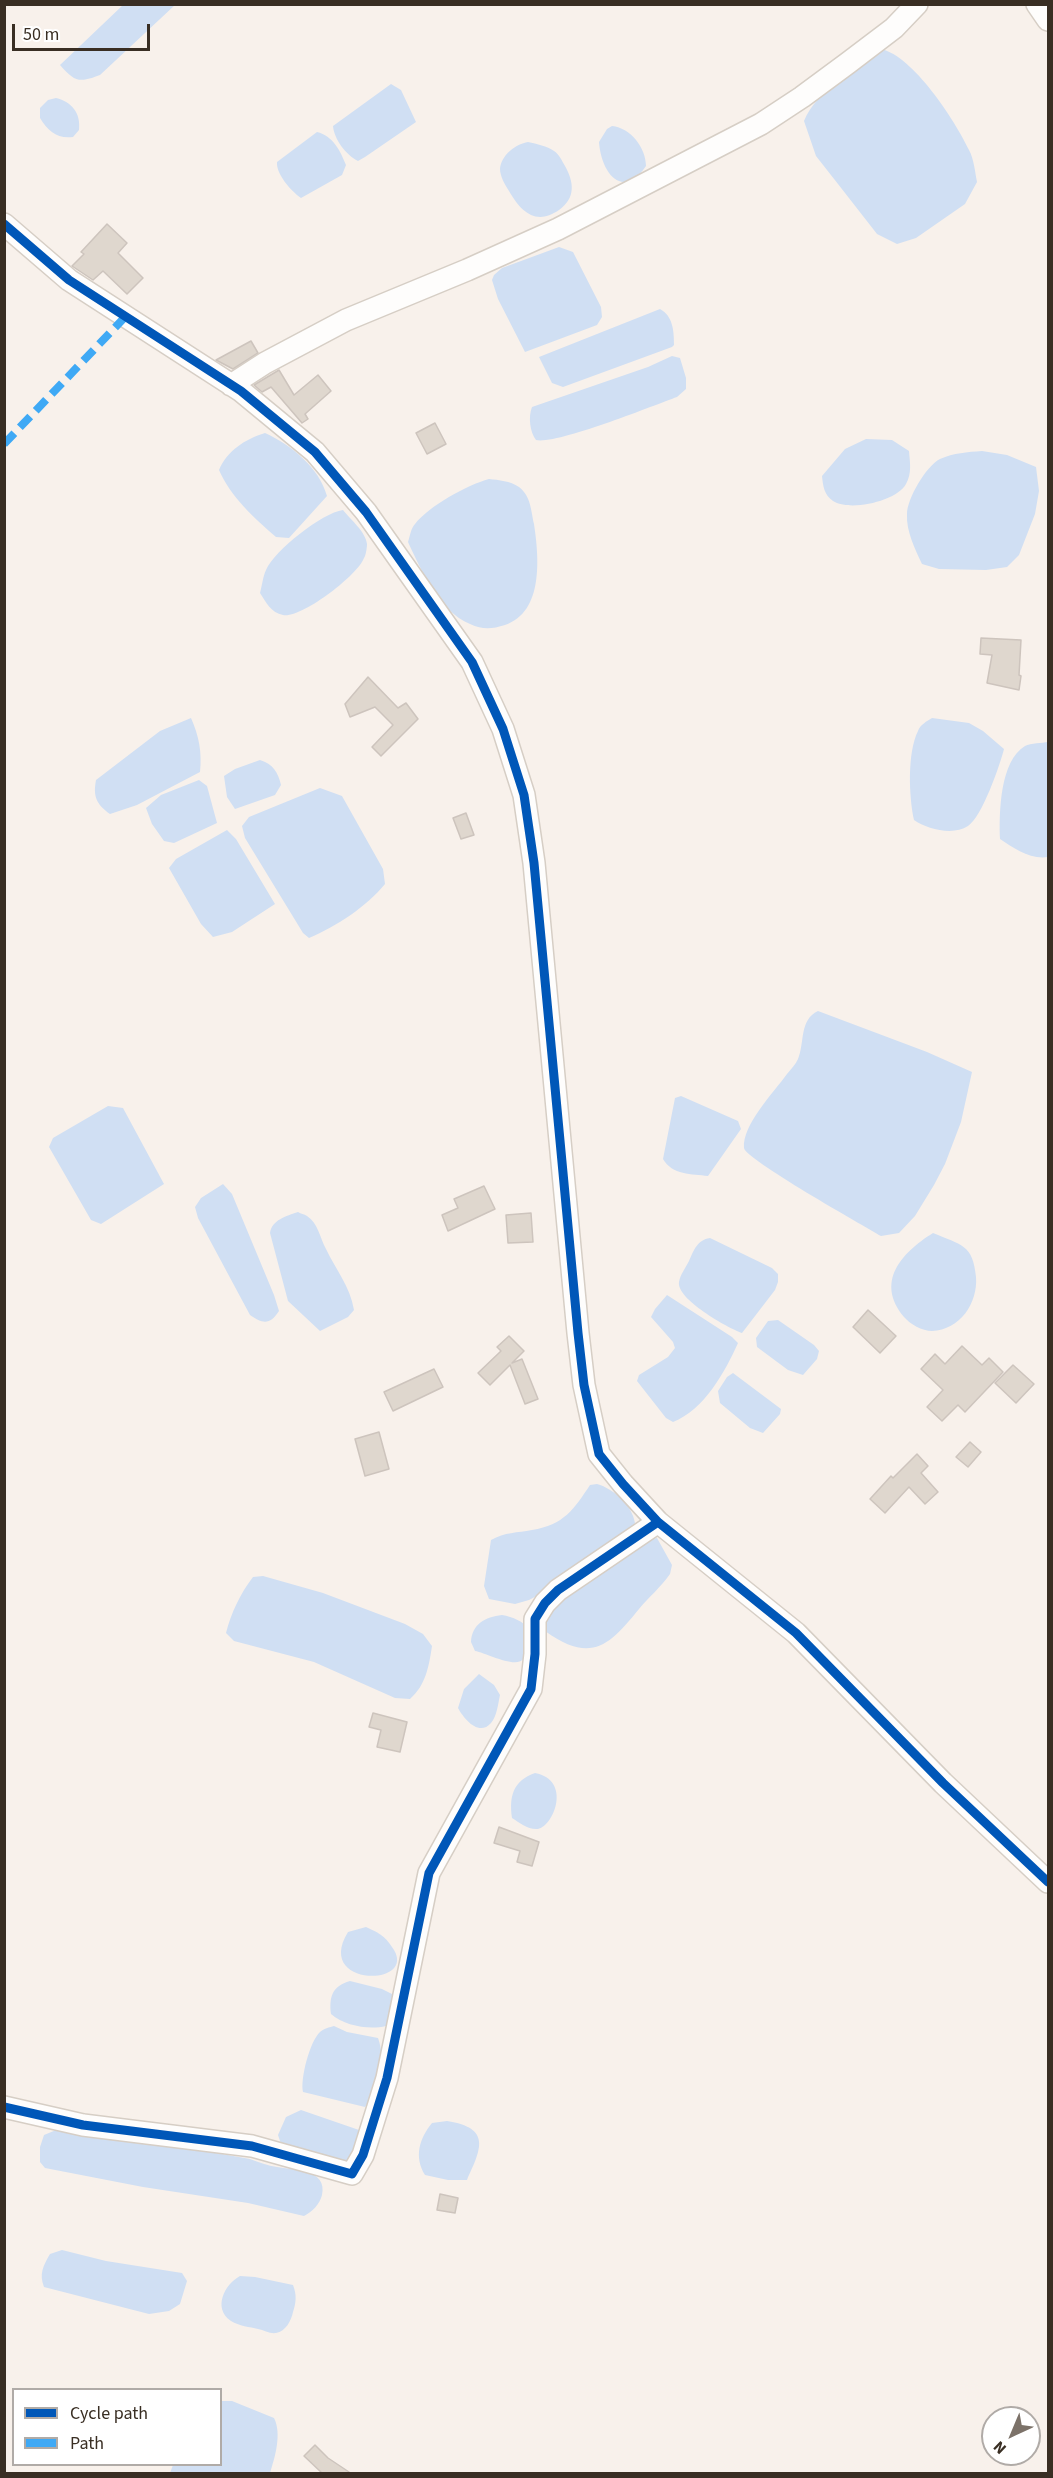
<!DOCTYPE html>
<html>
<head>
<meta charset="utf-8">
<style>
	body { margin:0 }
	#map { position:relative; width:1053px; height:2478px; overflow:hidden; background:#f8f1eb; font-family:"Source Sans 3",sans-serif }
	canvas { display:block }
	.frame { position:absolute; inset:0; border:6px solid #392e23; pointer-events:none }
	.legend { position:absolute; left:12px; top:2388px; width:210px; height:78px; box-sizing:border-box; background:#fff; border:2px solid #b0aba7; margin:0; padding:8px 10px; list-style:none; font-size:18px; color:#392e23 }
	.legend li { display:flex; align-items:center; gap:12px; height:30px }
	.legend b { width:30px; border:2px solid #b0aba7 }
	.north { position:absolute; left:981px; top:2406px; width:60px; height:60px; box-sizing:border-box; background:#fff; border:2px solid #b0aba7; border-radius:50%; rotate:224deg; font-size:16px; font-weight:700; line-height:24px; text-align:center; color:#392e23 }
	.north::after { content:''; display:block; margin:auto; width:21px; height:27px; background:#7c7269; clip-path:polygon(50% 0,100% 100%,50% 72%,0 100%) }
	.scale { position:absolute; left:12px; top:24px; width:138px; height:27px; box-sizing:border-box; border:3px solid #392e23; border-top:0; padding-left:8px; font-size:18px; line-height:21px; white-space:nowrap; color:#392e23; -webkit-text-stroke:4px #fff; paint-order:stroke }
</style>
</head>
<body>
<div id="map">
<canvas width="1053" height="2478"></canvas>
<div class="frame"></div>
<ul class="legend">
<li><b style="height:8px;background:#0057b8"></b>Cycle path</li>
<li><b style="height:8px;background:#3fa9f5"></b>Path</li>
</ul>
<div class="north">N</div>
<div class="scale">50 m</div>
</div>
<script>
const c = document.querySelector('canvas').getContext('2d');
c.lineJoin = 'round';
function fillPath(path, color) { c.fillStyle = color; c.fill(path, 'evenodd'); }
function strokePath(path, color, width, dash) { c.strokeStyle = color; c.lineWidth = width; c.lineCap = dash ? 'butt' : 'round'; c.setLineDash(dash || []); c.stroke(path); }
fillPath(new Path2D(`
	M123 5H175L100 75C79 83 75 82 60 65Z
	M881 49C913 56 955 120 969 150 974 159 975 172 977 182L965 204 916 238 897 244 877 234 838 184 816 156 804 121C817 90 855 69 881 49Z
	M391 84 401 90 416 122 365 157 358 161C346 155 334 139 333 126Z
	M56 98C72 102 81 113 79 130L73 137C57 139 48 131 40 118V108L48 100Z
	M612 126C631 128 646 148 646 166 622 201 601 172 599 142L607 129Z
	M317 132C333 136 340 150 346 165L342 175 301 198C291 191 276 174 277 162Z
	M528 142C537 144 547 146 554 151 559 154 562 161 565 166 574 182 576 198 559 210 536 226 521 212 509 191 505 185 500 176 500 169 501 155 516 144 528 142Z
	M559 247 573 252 601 307 602 317 597 325 525 352 498 299 492 280 494 275 502 268Z
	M660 309C673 316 674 331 674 345L672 347 563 387 552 383 539 357Z
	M672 356 680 358 686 378V389L677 397C652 406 556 445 536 440 530 432 528 417 532 407L648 367Z
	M265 433C291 445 319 467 327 496L289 538 276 537C255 519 230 496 219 470 227 451 245 439 265 433Z
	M866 439 892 440 909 451C910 463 912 473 906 484 897 501 850 512 833 501 824 495 823 486 822 476L845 449Z
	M982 451 1007 455 1036 467 1039 491 1035 514 1019 555 1007 567 986 570 939 569 922 564C915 549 906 531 907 514 907 499 926 466 940 459 954 453 967 452 982 451Z
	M489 479C499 480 510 481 519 487 531 496 531 511 534 524 539 557 544 612 505 625 492 629 483 630 470 624 439 611 421 570 408 542 410 536 411 528 415 524 429 506 467 485 489 479Z
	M343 510C350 519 366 532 367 544 367 547 366 555 364 558 358 575 301 619 283 615 271 613 266 602 260 593 262 586 263 576 266 570 275 550 322 513 343 510Z
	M191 718C199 736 202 752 200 772L137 805 110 814C96 804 93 796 96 780L160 731Z
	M932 718 969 723 983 731 1004 749C1000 765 982 817 968 826 953 836 927 829 914 820 909 797 907 753 918 731 920 725 927 721 932 718Z
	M1048 742V857C1031 860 1013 848 1000 839 999 812 1000 761 1025 746 1031 743 1042 743 1048 742Z
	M260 760C273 764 278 772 281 785L275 795 235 809 227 797 224 776 235 769Z
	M199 780 207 786 217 823 174 843 164 841 152 824 146 808 161 795Z
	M320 788 342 796 383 869 385 884C366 907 337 926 309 938L303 933 245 838 242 826 249 817Z
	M227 830 236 839 275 904 232 932 213 937 201 924 169 868 176 859Z
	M818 1011 927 1052 972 1072 961 1122 945 1164 934 1185 915 1216 899 1233 881 1236C864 1226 745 1159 744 1148 742 1125 774 1092 787 1074 791 1069 796 1064 798 1059 805 1042 799 1020 818 1011Z
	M681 1096 738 1121 741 1129 708 1176C692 1174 672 1175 663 1159L675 1098Z
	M108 1106 123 1108 164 1184 101 1224 91 1220 49 1147 53 1138Z
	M223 1184 232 1194 274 1295 279 1311C270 1325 263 1324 250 1315L198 1218 195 1207 201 1198Z
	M298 1212C301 1214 304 1214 307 1216 318 1223 320 1238 326 1249 336 1270 350 1286 354 1310L348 1317 320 1331 288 1301 270 1233C272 1220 286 1216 298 1212Z
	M933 1233C961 1245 973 1244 976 1277 978 1303 960 1330 932 1331 922 1331 910 1324 904 1317 875 1282 901 1253 933 1233Z
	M710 1238 772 1268 778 1274V1282L775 1290 742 1333C728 1328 676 1299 679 1282 680 1275 686 1267 689 1261 694 1250 697 1240 710 1238Z
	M667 1295 732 1337 738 1343C725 1372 704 1410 673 1422L666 1418 637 1381 639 1375 668 1357 675 1348 673 1342 651 1317 655 1309Z
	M778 1320 814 1345 819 1351 817 1359 803 1375 788 1370 757 1347 756 1338 768 1321Z
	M733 1373 781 1409 780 1414 763 1433 750 1428 720 1403 718 1391 727 1377Z
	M597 1484C614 1489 632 1505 635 1523L630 1529 586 1557 544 1592 529 1600 515 1604 489 1599 484 1586 491 1540C505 1532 517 1533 532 1530 564 1525 574 1509 590 1485Z
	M657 1538 672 1565 670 1574C661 1587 649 1597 639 1609 609 1646 591 1664 545 1631V1612L647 1540Z
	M263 1576 323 1593 405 1624 423 1634 432 1646C429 1666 426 1685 410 1699L395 1698 314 1662 234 1641 226 1633C231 1613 240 1594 253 1577Z
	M502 1615C513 1617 523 1621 530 1630 528 1638 528 1651 524 1658 517 1670 487 1653 475 1651L471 1642C472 1624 485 1617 502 1615Z
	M479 1674 494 1685 500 1695C498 1704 497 1716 491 1723 479 1737 464 1719 458 1708L464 1689Z
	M535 1773C572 1780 554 1826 538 1829 528 1830 520 1823 512 1818 509 1796 513 1781 535 1773Z
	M366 1927C381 1934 385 1936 394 1950 416 1987 314 1987 348 1932Z
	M350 1981 382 1989 396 1996 389 2023 386 2026C369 2030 345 2026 331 2014 329 1997 332 1986 350 1981Z
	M334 2026 347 2032 378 2038C386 2059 379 2089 365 2107L303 2092C300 2079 310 2041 320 2032 323 2029 330 2027 334 2026Z
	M301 2110 359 2130 360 2139 351 2161 343 2164 281 2144 278 2135 286 2117Z
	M447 2121C492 2128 481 2149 467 2180H448L425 2175C414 2157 419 2139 432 2123Z
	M66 2126 250 2159C259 2162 268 2166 277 2167 293 2170 328 2169 322 2195 320 2204 312 2212 304 2216L248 2203 143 2187 45 2168 40 2162V2147L44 2135Z
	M62 2250 106 2261 182 2273 187 2281 180 2304 169 2311 149 2314 44 2287C39 2274 43 2266 50 2254Z
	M240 2276 255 2277 293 2285C297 2295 296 2303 293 2312 291 2321 286 2331 276 2333 270 2334 264 2330 258 2329 250 2327 239 2326 231 2321 212 2308 225 2284 240 2276Z
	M221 2401H232L274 2418C282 2434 275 2457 270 2473H170L173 2465 220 2464Z`), '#d0dff3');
const building = new Path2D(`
	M107 224 127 243 118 253 143 278 127 294 103 271 93 280 72 266 84 254 81 252Z
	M251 341 258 353 233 369 216 360Z
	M279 370 294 395 318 375 331 391 305 414 308 419 302 423 271 387 262 392 254 385Z
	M435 423 446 444 427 454 416 433Z
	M981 638 1021 640 1019 675 1021 676 1019 690 987 683 992 655 980 654Z
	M368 677 398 708 406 703 418 719 381 756 372 747 393 725 375 707 350 717 345 704Z
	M466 813 474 835 461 839 453 818Z
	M484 1186 495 1209 448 1231 442 1215 458 1208 454 1199Z
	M531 1213 533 1242 508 1243 506 1215Z
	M868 1310 896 1336 880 1353 853 1327Z
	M509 1336 524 1351 512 1363 522 1359 538 1399 525 1404 510 1365 490 1385 478 1373 501 1351 497 1347Z
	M962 1346 982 1365 989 1358 1003 1372 965 1412 958 1405 942 1421 927 1407 943 1390 921 1369 935 1354 945 1364Z
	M1013 1365 1034 1384 1016 1403 995 1383Z
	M434 1369 443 1387 393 1411 384 1392Z
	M379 1432 389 1469 365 1476 355 1439Z
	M970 1442 981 1452 968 1467 956 1457Z
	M917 1454 928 1466 921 1473 938 1492 925 1504 909 1487 885 1513 870 1499 891 1476 893 1478Z
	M373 1713 407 1722 400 1752 377 1747 381 1730 369 1727Z
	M499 1827 539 1842 532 1866 517 1862 520 1851 494 1843Z
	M440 2194 458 2198 455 2213 437 2210Z
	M315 2445 328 2458 352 2474H323L304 2456Z`);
fillPath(building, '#dfd7ce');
strokePath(building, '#cdc4bd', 1.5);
const minor = new Path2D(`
	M1037 4 1048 20
	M4 224 69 280 241 391 315 452 366 512 472 662 503 729 524 795 534 863 578 1333 584 1385 599 1454 623 1484 658 1522 796 1633 943 1783 1048 1882
	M231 385 265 363 346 320 467 270 558 229 761 124 802 97 848 63 894 28 917 4
	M4 2107 83 2125 252 2146 352 2174 363 2155 387 2078 429 1873 531 1689 535 1654V1619L545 1603 558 1590 658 1522`);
strokePath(minor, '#d6cec5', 24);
strokePath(minor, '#fefdfc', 21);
strokePath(new Path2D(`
	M4 444 126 316`), '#3fa9f5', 8, [15, 8]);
strokePath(new Path2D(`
	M4 224 69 280 241 391 315 452 366 512 472 662 503 729 524 795 534 863 578 1333 584 1385 599 1454 623 1484 658 1522 796 1633 943 1783 1048 1882
	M4 2107 83 2125 252 2146 352 2174 363 2155 387 2078 429 1873 531 1689 535 1654V1619L545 1603 558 1590 658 1522`), '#0057b8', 9);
</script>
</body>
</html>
